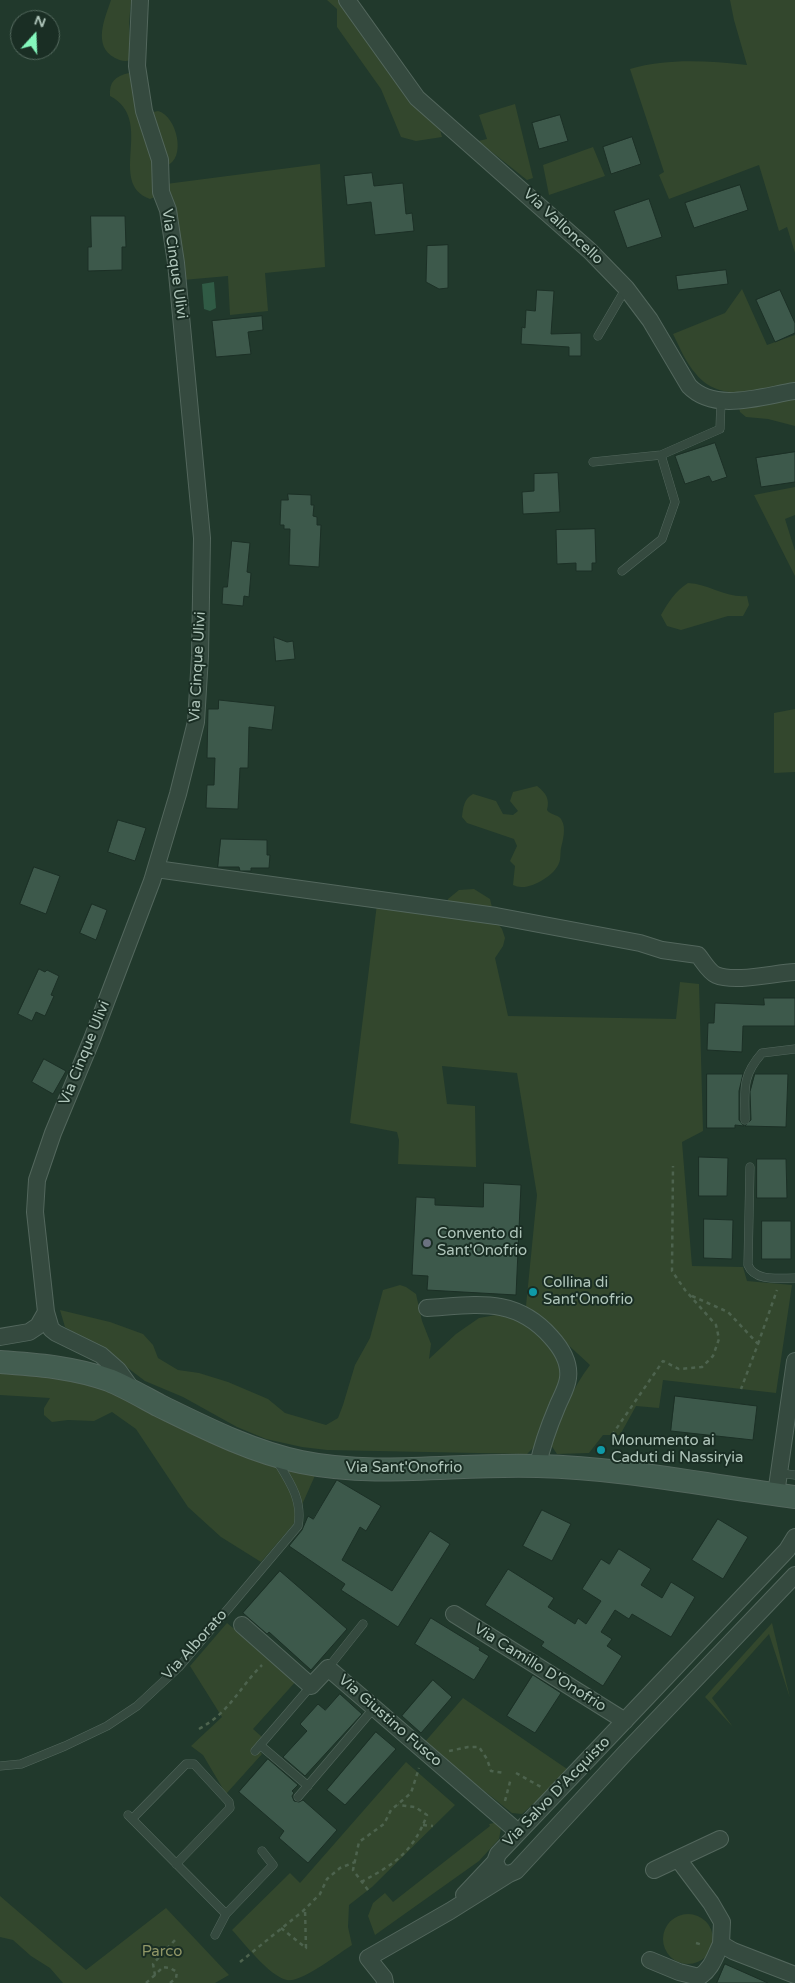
<!DOCTYPE html>
<html>
<head>
<meta charset="utf-8">
<style>
	body { margin:0 }
	#map { position:relative; width:795px; height:1983px; overflow:hidden; background:#21392c; font-family:"Varela Round",sans-serif }
	canvas { display:block }
	.north { position:absolute; left:10px; top:10px; width:50px; height:50px; box-sizing:border-box; background:#1a2e24; border:1px solid #566b60; border-radius:50%; rotate:20deg; font-size:14px; font-weight:700; line-height:20px; text-align:center; color:#b0c6bb }
	.north::after { content:''; display:block; margin:auto; width:18px; height:22px; background:#84f7bc; clip-path:polygon(50% 0,100% 100%,50% 72%,0 100%) }
</style>
</head>
<body>
<div id="map">
<canvas width="795" height="1983"></canvas>
<div class="north">N</div>
</div>
<script>
const c = document.querySelector('canvas').getContext('2d');
c.lineJoin = 'round';
function fillPath(path, color) { c.fillStyle = color; c.fill(path, 'evenodd'); }
function strokePath(path, color, width, dash) { c.strokeStyle = color; c.lineWidth = width; c.lineCap = dash ? 'butt' : 'round'; c.setLineDash(dash || []); c.stroke(path); }
function drawText(font, color, halo, rows, align = 'center') {
  c.font = font + ' "Varela Round",sans-serif'; c.lineWidth = 4; c.setLineDash([]); c.textBaseline = 'middle'; c.strokeStyle = halo; c.fillStyle = color; for (const [text, x, y, turn = 0] of rows) {
    c.save(); c.translate(x, y); c.rotate((+turn || 0) * Math.PI / 180); c.textAlign = isNaN(turn) ? turn : align; if (halo) c.strokeText(text, 0, 0); c.fillText(text, 0, 0); c.restore();
  }
}
fillPath(new Path2D(`
	M111 0H131L129 24 131 60C125 62 121 61 115 58 92 46 105 18 111 0Z
	M327 0H343L438 121 442 137 416 141 401 137 381 89 337 27V9Z
	M730 0H795V253L787 227 779 231 759 165 669 199 659 175 664 172 630 69C668 58 708 61 747 65L734 20Z
	M129 73 146 136 156 155 157 196 150 199C106 183 156 120 110 96 109 82 115 76 129 73Z
	M515 104 533 178 527 180 478 141 487 139 479 115Z
	M158 111C177 116 187 159 166 166L149 113Z
	M593 147 605 176 549 195 543 165Z
	M320 164 325 267 265 273 268 311 230 315 228 276 183 280 166 184Z
	M742 289 767 345 795 335V387C763 390 720 404 696 374 686 363 680 348 673 334L725 313Z
	M795 397V426L768 419 746 417 740 412 738 404Z
	M795 487V515L785 519 795 551V576L754 495Z
	M688 583C709 584 725 598 747 596L749 605 743 616H728L681 630 667 626 661 615C668 603 675 591 688 583Z
	M795 709V772L774 773V713Z
	M537 786C546 793 550 799 547 810 551 816 560 814 562 821 566 828 563 840 561 848 560 853 561 859 559 863 555 875 533 888 521 887 518 887 516 886 513 885L515 866 510 861 517 846 514 839 467 823 462 817C463 807 464 799 473 794L496 801 503 814 513 815 518 811 510 801 513 792Z
	M474 889 490 899 495 920 502 929 505 938 503 946 495 958 508 1016 676 1019 680 982 699 984 703 1131 682 1142 692 1266 743 1267 747 1281 792 1285 776 1393 663 1380 659 1408 636 1406 620 1435H603L589 1453 557 1454 551 1445C561 1417 572 1388 590 1365L526 1306 537 1195 517 1073 442 1066 447 1104 475 1106 476 1167 398 1164 399 1140 397 1132 350 1123 377 904 449 914 448 899 459 890Z
	M400 1285 406 1287 416 1294 422 1321 431 1344 429 1359 456 1334 479 1318 507 1313 540 1325 563 1353 559 1393 536 1445 527 1454 327 1450 302 1447 266 1439 237 1427 183 1397 145 1381 112 1356 65 1327 60 1310 110 1322 143 1334 153 1345 158 1358 178 1370 199 1373 228 1382 268 1399 285 1413 326 1425 338 1418 343 1405 355 1365 370 1338 383 1290Z
	M0 1369 71 1373 317 1471 293 1525 261 1562 221 1537 188 1507 136 1429 112 1412 94 1421 68 1420 52 1422 44 1415V1408L50 1398 0 1395Z
	M227 1623 297 1680 253 1729 262 1737 255 1745 262 1754 226 1794 203 1755 191 1746 222 1717 190 1666Z
	M772 1623 790 1698 769 1634 712 1698 733 1727 705 1697Z
	M463 1698 570 1771 522 1814 512 1813 424 1743Z
	M406 1762 455 1805 372 1887 349 1905 348 1927 352 1945C339 1953 302 1983 287 1980 269 1976 245 1944 232 1930L290 1873 300 1883Z
	M494 1823 498 1824 501 1828 499 1839 479 1861 375 1935 368 1916 373 1903 385 1893 393 1902 490 1826 489 1824Z
	M0 1896 86 1970 166 1908 229 1975 215 1983H63L50 1968 31 1956 13 1940 0 1937Z
	M663 1939a25 25 0 1 1 50 0a25 25 0 1 1-50 0Z`), '#33472d');
fillPath(new Path2D(`
	M214 282 216 308 210 311 204 309 202 284Z`), '#305b45');
const building = new Path2D(`
	M560 115 568 141 539 149 532 123Z
	M632 137 641 164 611 174 603 147Z
	M372 173 374 186 403 183 406 214 412 213 414 231 375 235 371 202 347 205 344 176Z
	M740 185 748 210 694 228 685 203Z
	M649 199 662 237 627 248 614 211Z
	M91 216H125L126 247H122V270L88 271V247H91Z
	M448 245V288L439 289 426 282 427 246Z
	M726 270 728 284 678 290 676 276Z
	M537 290 554 291 551 334 581 333V356H569V347L521 344 522 327 525 328 526 310 535 311Z
	M780 290 795 323V333L775 342 756 300Z
	M262 316 263 330 248 332 251 354 216 357 212 321Z
	M715 443 727 477 712 482 709 476 685 484 675 456Z
	M795 452V482L761 487 756 458Z
	M558 473 560 512 523 514 522 492 534 491V474Z
	M288 494 311 495V505H314L313 516 317 517V525H321L319 567 289 565 290 529H284V525H280L281 500H288Z
	M595 529 596 563H592V571H576V563L557 564 556 530Z
	M232 541 250 543 247 572 251 573 249 597 244 596 243 606 222 604 223 587H227Z
	M274 637 287 642 293 641 295 659 276 661Z
	M219 700 275 706 272 730 249 727 248 768H240L238 809 206 808 207 785H214L215 758H207L208 709H218Z
	M118 820 146 828 135 861 108 852Z
	M221 839 267 840V855H270L269 868H251V871H240L239 867H218Z
	M34 867 60 876 46 914 20 904Z
	M92 904 107 910 96 940 80 933Z
	M39 969 45 972 47 970 59 976 51 995 54 996 45 1016 36 1012 32 1021 18 1014Z
	M764 998H795V1026H743L742 1052 707 1050 708 1023H714L715 1003 764 1005Z
	M44 1059 66 1071 53 1094 32 1082Z
	M707 1074H743L739 1091V1120L744 1126 735 1125V1128H707Z
	M755 1074H788L786 1127 745 1126 751 1120 750 1092Z
	M699 1157 728 1158 727 1196H699Z
	M757 1159H786L787 1198H757Z
	M484 1183 521 1185 516 1295 427 1290 428 1276 412 1275 416 1197 435 1198V1205L483 1207Z
	M704 1219 733 1220 732 1259 704 1258Z
	M762 1221H791V1259H762Z
	M675 1396 757 1406 753 1440 671 1431Z
	M337 1480 381 1506 366 1531 360 1527 342 1560 392 1591 430 1531 450 1544 398 1627 341 1590 345 1584 289 1546 302 1530 308 1516 313 1519Z
	M542 1510 571 1524 552 1561 523 1546Z
	M718 1519 748 1537 723 1579 692 1560Z
	M619 1549 651 1569 641 1585 662 1598 671 1582 695 1597 671 1637 632 1614 629 1619 615 1610 601 1632 612 1639 607 1646 622 1656 603 1686 541 1646 544 1642 485 1605 508 1569 554 1598 548 1607 575 1624 578 1618 586 1624 601 1601 582 1589 601 1559 609 1564Z
	M280 1571 347 1629 311 1670 269 1632 267 1634 243 1613Z
	M431 1618 480 1648 479 1650 489 1656 474 1680 415 1644Z
	M533 1675 561 1693 535 1733 507 1716Z
	M433 1680 452 1697 421 1733 402 1716Z
	M340 1694 362 1714 305 1776 283 1757 307 1731 300 1724 318 1704 325 1710Z
	M376 1732 396 1749 345 1805 327 1790Z
	M268 1759 298 1785 292 1791 294 1793 292 1796 294 1801 299 1802 303 1800 337 1830 308 1863 279 1838 284 1831 239 1792Z
	M725 1964 768 1983H717Z`);
fillPath(building, '#3d594b');
strokePath(building, '#1c3026', 1);
const lane = new Path2D(`
	M598 336 626 288
	M593 462 661 455 720 429 721 401
	M622 571 662 539 675 502 661 455
	M745 1120C745 1090 741 1077 762 1053L795 1049
	M750 1167 748 1265C755 1282 779 1278 795 1278
	M779 1473 795 1475
	M328 1668 363 1624
	M260 1745 308 1786
	M255 1751 311 1686
	M0 1766 21 1764 65 1746 107 1726 137 1706 179 1667 298 1526C303 1501 290 1482 277 1461
	M298 1797 374 1708
	M128 1815 226 1914
	M132 1819 186 1764H194L229 1802 230 1808 176 1864
	M215 1935 226 1914 273 1865 262 1851`);
const street = new Path2D(`
	M347 0 417 98 590 251 626 288 650 320 689 386C715 413 762 396 795 391
	M156 869 496 916 640 943 662 950 698 955C703 961 709 972 716 975 735 983 774 973 795 972
	M427 1308C476 1305 515 1296 551 1337 561 1348 570 1363 568 1378 567 1388 560 1399 557 1407 549 1426 542 1445 538 1465
	M46 1312 35 1212 37 1180 53 1133 92 1039 152 881 178 794 196 722 200 656 202 538 176 263 168 210 161 192 160 160 144 111 137 66 140 0
	M0 1337 29 1332 38 1326 46 1312 51 1329 56 1333 101 1355 118 1370 133 1391
	M776 1494 795 1361
	M795 1537 787 1550 498 1854 495 1862 500 1872 509 1874 516 1871 626 1752 795 1575
	M454 1614 625 1721
	M242 1625 311 1686 328 1668 518 1832
	M678 1859 711 1903 722 1922 721 1944 733 1951 795 1975
	M654 1870 720 1839
	M464 1895 495 1862
	M650 1960 679 1972 699 1977C712 1969 715 1956 721 1944
	M385 1983 384 1978 368 1958 450 1911 509 1874`);
const secondary = new Path2D(`
	M0 1362C38 1365 73 1367 109 1380 126 1387 143 1397 160 1406 205 1428 252 1452 301 1462 379 1478 459 1463 538 1466 624 1468 710 1486 795 1497`);
strokePath(lane, '#53675d', 9);
strokePath(street, '#53675d', 18);
strokePath(secondary, '#53675d', 24);
strokePath(new Path2D(`
	M692 1296 728 1312 758 1344 741 1389
	M758 1344 777 1290
	M612 1435 663 1361 679 1369 702 1367 713 1356 719 1339 716 1325 685 1290 672 1271 673 1166
	M199 1729C230 1712 239 1688 262 1665
	M449 1751 468 1747H479L487 1759 491 1771 505 1773
	M516 1773 541 1787
	M505 1801 511 1778
	M423 1825 433 1826
	M361 1882C395 1864 413 1852 427 1815L415 1807 398 1805
	M368 1890 353 1870 359 1842 384 1824 391 1810 411 1793 419 1768
	M281 1928 306 1948 305 1909
	M696 1943 703 1945
	M240 1962 303 1911 320 1894 327 1879 340 1868 355 1862
	M146 1983 155 1975
	M170 1983 176 1978 177 1972 170 1968 163 1967 155 1975 153 1964 175 1940`), '#4d634e', 2.5, [4, 4]);
strokePath(lane, '#354a3f', 8);
strokePath(street, '#354a3f', 16);
strokePath(secondary, '#435d50', 22);
for (const [x, y, r, color] of [
	[427,1243,5,"#6b7280"],
	[533,1292,5,"#0f9aa8"],
	[601,1450,5,"#0f9aa8"]
]) { const dot = new Path2D(); dot.arc(x, y, r, 0, 2 * Math.PI); c.fillStyle = color; c.fill(dot); strokePath(dot, '#1a2e24', 2); }
drawText('15px', '#b0c6bb', '#1a2e24', [
	["Via Valloncello",563,227,43],
	["Via Cinque Ulivi",174,264,82],
	["Via Cinque Ulivi",198,667,-87],
	["Via Cinque Ulivi",85,1053,-68],
	["Via Sant'Onofrio",404,1468],
	["Via Alborato",195,1645,-48],
	["Via Camillo D'Onofrio",540,1668,32],
	["Via Giustino Fusco",390,1721,41],
	["Via Salvo D'Acquisto",557,1792,-46]
]);
drawText('15px', '#b0c6bb', '#1a2e24', [
	["Convento di",437,1234],
	["Sant'Onofrio",437,1251],
	["Collina di",543,1283],
	["Sant'Onofrio",543,1300],
	["Monumento ai",611,1441],
	["Caduti di Nassiryia",611,1458]
], 'left');
drawText('15px', '#919767', '#1a2e24', [
	["Parco",162,1952]
]);
</script>
</body>
</html>
